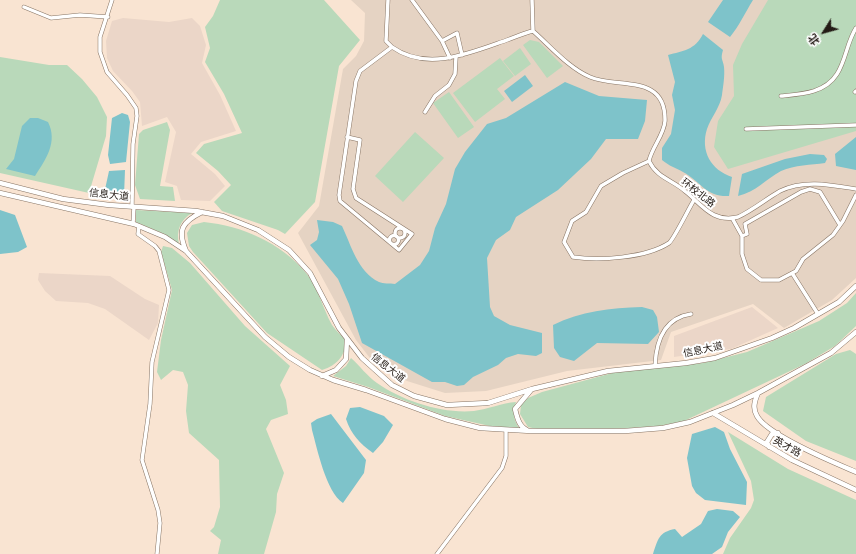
<!DOCTYPE html>
<html>
<head>
<meta charset="utf-8">
<style>
	body { margin:0 }
	#map { position:relative; width:856px; height:554px; overflow:hidden; background:#f9e4d2; font-family:"Work Sans","Noto Sans SC",sans-serif }
	canvas { display:block }
	.north { position:absolute; left:804px; top:12px; width:40px; height:40px; -webkit-text-stroke:3px #fff; paint-order:stroke; rotate:233deg; font-size:11px; font-weight:700; line-height:16px; text-align:center; color:#231b15 }
	.north::after { content:''; display:block; margin:auto; width:14px; height:18px; background:#231b15; clip-path:polygon(50% 0,100% 100%,50% 72%,0 100%) }
</style>
</head>
<body>
<div id="map">
<canvas width="856" height="554"></canvas>
<div class="north">北</div>
</div>
<script>
const c = document.querySelector('canvas').getContext('2d');
c.lineJoin = 'round';
function fillPath(path, color) { c.fillStyle = color; c.fill(path, 'evenodd'); }
function strokePath(path, color, width, dash) { c.strokeStyle = color; c.lineWidth = width; c.lineCap = dash ? 'butt' : 'round'; c.setLineDash(dash || []); c.stroke(path); }
function drawText(font, color, halo, rows, align = 'center') {
  c.font = font + ' "Work Sans","Noto Sans SC",sans-serif'; c.lineWidth = 4; c.setLineDash([]); c.textBaseline = 'middle'; c.strokeStyle = halo; c.fillStyle = color; for (const [text, x, y, turn = 0] of rows) {
    c.save(); c.translate(x, y); c.rotate((+turn || 0) * Math.PI / 180); c.textAlign = isNaN(turn) ? turn : align; if (halo) c.strokeText(text, 0, 0); c.fillText(text, 0, 0); c.restore();
  }
}
fillPath(new Path2D(`
	M123 18 169 22 192 18 200 26 206 45 202 63 220 95 236 131 201 142 191 154 215 174 225 186 210 201 181 200 177 186 165 182 176 132 167 117 142 126 140 102 132 91 113 71 107 58 106 41 112 21Z
	M39 273 110 276 145 299 159 305 158 323 149 340 105 309 88 303 56 301 45 291 38 280Z
	M752 307 778 328 731 349 674 357V336Z`), '#ebd6c8');
fillPath(new Path2D(`
	M351 0H856V278L832 300 784 328 753 304 671 332 661 360 567 371 486 391 445 393 407 381 373 362 356 340 298 233 319 206 343 69 356 56 364 41 365 13Z`), '#e5d3c3');
fillPath(new Path2D(`
	M220 0H324L360 40 339 66 315 202 285 234 278 230 222 211 214 202 231 185 218 171 196 153 204 144 242 133 224 94 205 62 210 48 205 27 213 16Z
	M768 0H856V131L728 169 714 147 718 121 734 96 733 65 742 44Z
	M530 40 539 42 563 66 547 78 523 45Z
	M520 48 531 64 515 76 503 61Z
	M0 57 49 65H67L82 79 97 97 107 117 106 136 89 193 0 173Z
	M500 58 514 76 497 89 505 99 475 122 453 93Z
	M449 92 474 127 458 138 433 103Z
	M167 122 170 130 160 186 173 187 175 201 140 199 135 185 139 134 143 130Z
	M415 132 444 158 403 202 375 176Z
	M136 210 192 213C180 220 176 231 179 244L164 234 136 222Z
	M204 222C242 226 280 242 306 273 318 287 323 309 332 325 336 331 342 336 347 341 344 356 338 365 322 370L267 333 193 252 189 246 187 233 192 225Z
	M163 246 172 248 190 263 245 326 290 366 280 385 286 400 288 414 271 420 266 429 284 473 277 494 276 512 264 554H218L221 540 210 531 214 527 220 507 219 460 189 433 186 411 188 385 183 372 173 370 161 380 157 372 161 340 172 290 161 252Z
	M856 293V326L835 346 805 364 684 421 659 426 614 429H537L528 427 520 414 521 405 528 398 542 392 616 372 703 363 747 352 819 321 847 303Z
	M850 350 856 354V461L806 441 763 411 766 397 836 354Z
	M351 358C360 366 367 376 377 383 403 401 442 414 474 411 488 409 502 403 516 402 512 411 514 421 519 428L490 426 445 416 368 387 333 376 346 366Z
	M728 432 788 469 856 500V554H723L730 538 751 508 754 500 751 481Z`), '#b9d9ba');
fillPath(new Path2D(`
	M723 0H753C745 13 739 26 730 37L708 22Z
	M703 34 723 50C720 60 723 59 724 67 725 76 723 87 722 95 720 108 711 117 707 129 700 151 711 170 732 177L729 196C706 197 701 182 683 172 676 168 669 166 662 160V148L671 134 675 110 672 95 675 82 668 55C683 51 695 50 703 34Z
	M525 75 533 86 512 102 504 91Z
	M565 82 599 96 647 100 645 121 638 139H606L591 159 558 190 516 217 510 230 496 240 487 258 490 307 494 316 510 325 542 333V353L536 356 518 354 506 358 498 365 473 377 464 385 457 386 445 382H432L362 343 349 304 338 279 310 245 317 240 319 232 317 220 333 222 342 226C351 245 358 272 379 282 383 284 390 283 395 284L420 265 429 251 435 228 446 204 455 169 465 152 487 124 506 118Z
	M122 113 128 115 130 122 126 162 110 164 108 155 112 118Z
	M30 118H38L48 122C58 142 46 159 35 176L6 169 14 159 22 126Z
	M856 137V170L836 166 835 154Z
	M810 154 824 155 827 159 825 163C811 165 795 165 781 171 766 179 756 192 738 196L742 174 785 159Z
	M125 170 124 196 104 194 109 171Z
	M0 210 15 215 27 247 18 252 0 254Z
	M642 307 653 310 657 317 659 332 648 344 597 343 574 361 560 357 554 348 553 325C581 311 610 308 642 307Z
	M360 407 384 416 393 425 383 442 373 453C360 444 351 434 346 419L350 408Z
	M331 414 366 460 364 473 343 503C326 492 317 448 312 430L311 423 317 419Z
	M715 427 724 432 730 449 747 482 746 505 705 500 696 493 692 486 687 458 692 434Z
	M717 509 733 511 740 517 728 532 722 547 712 554H653C658 539 659 532 675 529L682 537 701 524 708 511Z`), '#7ec3ca');
const minor = new Path2D(`
	M112 0 100 37V52L107 72 127 95 136 108 137 116 133 144 132 207
	M388 0 386 41 392 47
	M412 0 442 41
	M532 0 533 31
	M24 7 51 18 80 15 108 17
	M533 31C551 47 569 68 590 77 618 89 666 73 665 121 664 135 652 147 649 161 657 178 673 180 686 192 703 206 713 223 738 217 753 210 766 199 780 191 804 179 832 185 856 189
	M450 58 442 41 457 33 462 55
	M855 92 856 91
	M781 96C802 94 825 93 837 74 846 60 847 42 856 28
	M425 112 435 96 449 85 455 74 456 57
	M746 129 856 125
	M347 137 360 140 353 189 356 198 412 234 399 250 340 201 339 195 356 81 360 71 392 47C427 72 470 53 507 40 516 37 524 33 533 31
	M649 161 623 173 601 186 586 212 572 221 564 242 573 257C599 261 646 258 669 243 674 239 689 208 694 200
	M732 218 742 236V254L747 269 761 280H779L796 271 803 259 833 235 843 221 856 195
	M133 224 134 207
	M139 226 138 234 155 246 159 251 169 290 152 362 150 404 142 460 158 510 160 523 157 554
	M395 233a5 5 0 1 1 10 0a5 5 0 1 1-10 0Z
	M389.5 240a4.5 4.5 0 1 1 9 0a4.5 4.5 0 1 1-9 0Z
	M742 236 747 234 745 224 801 192 810 189 820 192 840 225
	M792 273 818 314
	M655 366C656 341 664 318 691 314
	M437 554 502 468 506 456V431`);
const major = new Path2D(`
	M0 183 63 199 109 205 196 211 223 216 258 230 289 250 310 273 339 328 362 358 392 385 414 396 447 405 488 403 532 389 608 371 686 363 715 358 772 338 794 328 839 302 856 286
	M0 193 134 224 165 237 186 251 265 337 289 357 310 370 333 380 366 390 445 419 480 428 531 431H625L663 428 690 422 733 405 758 393 831 353 856 332
	M186 251C177 230 182 222 202 212
	M322 376 336 370 346 359 347 339
	M758 393C755 400 752 408 757 416 767 435 835 463 856 472
	M713 413 792 460 856 490
	M527 430C519 427 517 417 515 409L531 390
	M769 447 767 442 772 434 778 433`);
strokePath(minor, '#877464', 4.5);
strokePath(major, '#877464', 5.5);
strokePath(minor, '#fff', 3.5);
strokePath(major, '#fff', 4.5);
drawText('10px', '#231b15', '#fff', [
	["环校北路",698,193,38],
	["信息大道",109,195,6],
	["信息大道",703,350,-12],
	["信息大道",388,368,38],
	["英才路",787,447,29]
]);
</script>
</body>
</html>
